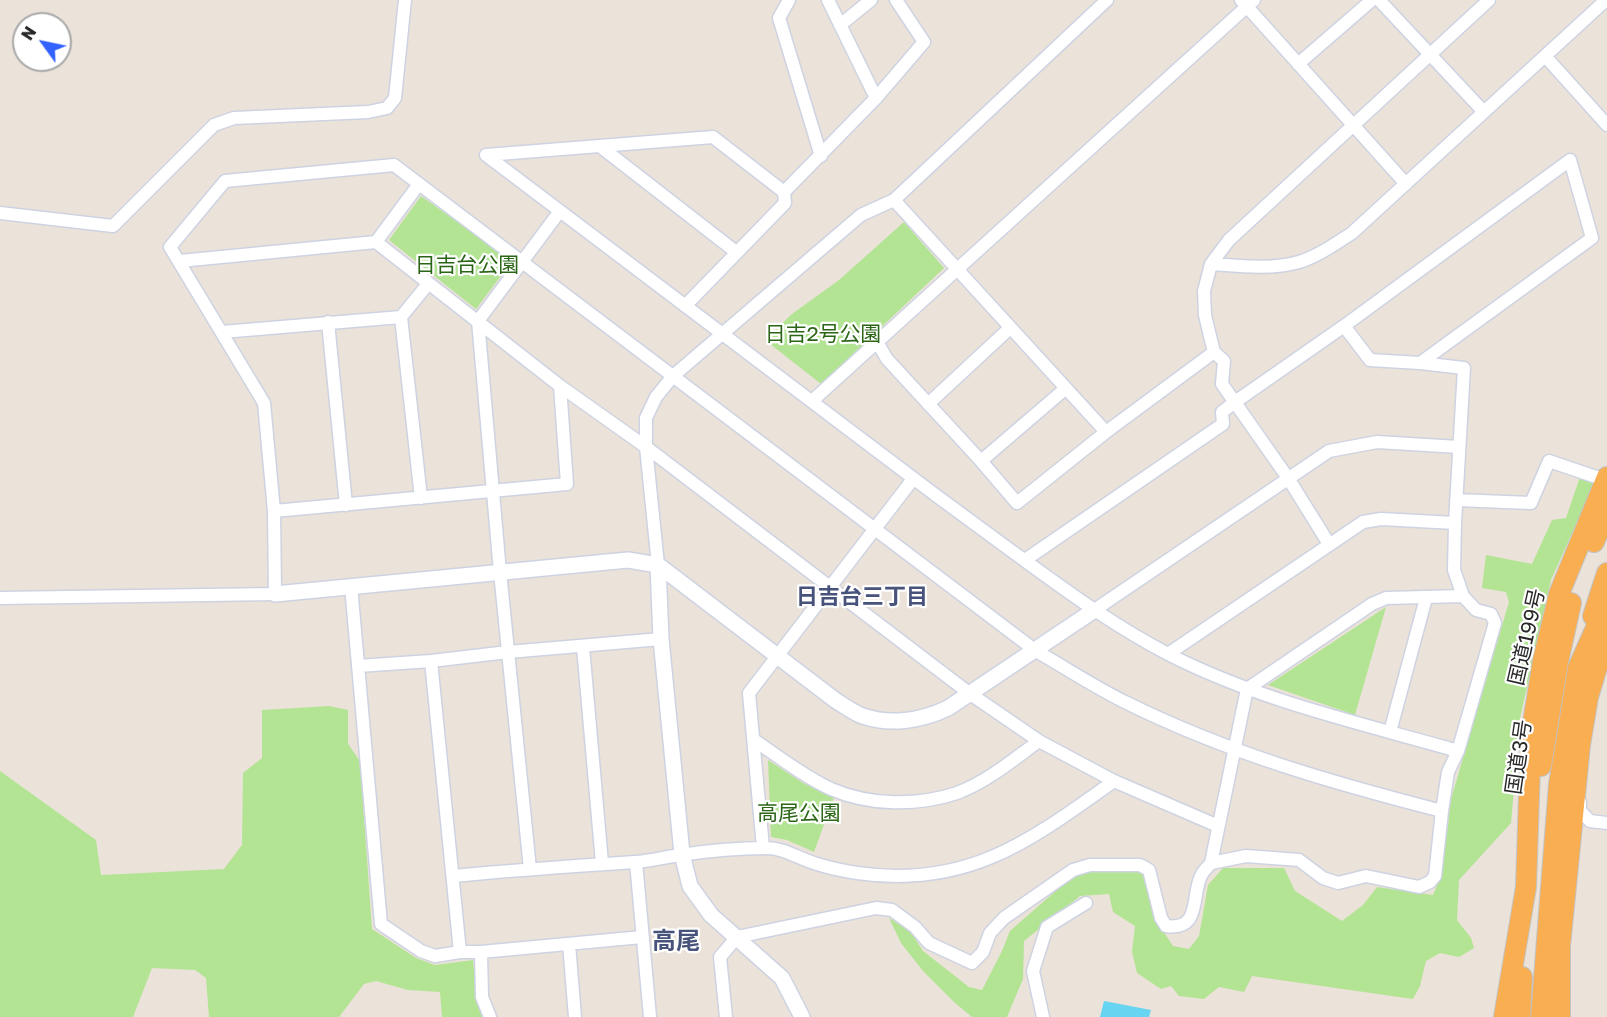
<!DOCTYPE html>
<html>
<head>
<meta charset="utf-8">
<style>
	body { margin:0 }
	#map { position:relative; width:1607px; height:1017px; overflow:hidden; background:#ebe2d9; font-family:"Golos Text",sans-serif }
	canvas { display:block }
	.north { position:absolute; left:12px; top:12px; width:60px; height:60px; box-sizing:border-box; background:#fff; border:2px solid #a9a9a9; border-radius:50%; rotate:303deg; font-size:16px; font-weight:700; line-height:24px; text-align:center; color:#282828 }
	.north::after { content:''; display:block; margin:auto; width:21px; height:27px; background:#3262ff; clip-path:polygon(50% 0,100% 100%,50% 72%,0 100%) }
</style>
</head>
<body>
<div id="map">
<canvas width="1607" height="1017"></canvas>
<div class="north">N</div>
</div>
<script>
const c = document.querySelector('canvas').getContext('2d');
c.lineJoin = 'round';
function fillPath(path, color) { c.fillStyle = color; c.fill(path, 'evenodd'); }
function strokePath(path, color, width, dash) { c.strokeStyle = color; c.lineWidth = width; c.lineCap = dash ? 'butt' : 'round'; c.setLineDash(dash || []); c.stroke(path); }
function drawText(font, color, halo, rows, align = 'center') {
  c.font = font + ' "Golos Text","Noto Sans JP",sans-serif'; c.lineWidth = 4.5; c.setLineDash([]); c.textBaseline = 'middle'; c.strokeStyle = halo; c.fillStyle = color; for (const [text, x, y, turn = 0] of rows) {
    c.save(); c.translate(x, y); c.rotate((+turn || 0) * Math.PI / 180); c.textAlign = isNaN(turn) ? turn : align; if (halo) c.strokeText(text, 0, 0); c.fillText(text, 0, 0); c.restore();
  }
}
fillPath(new Path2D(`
	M421 196 512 261 476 309 389 240Z
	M904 222 944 268 821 384 765 340 792 314 839 280Z
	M1583 468 1599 473 1551 580 1520 718 1511 823 1459 880 1457 920 1471 938 1474 948 1459 957 1440 953 1426 961 1420 986 1413 999 1252 976 1244 992 1219 987 1204 999 1179 996 1171 986 1161 989 1137 973 1132 952 1135 926 1113 912 1109 894 1080 896 1024 941 1023 979 1007 1017H972L954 1002 923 971 901 943 889 918 910 931 923 951 969 987 982 990 1002 951 1010 931 1075 874 1091 870 1141 872 1147 878 1154 917 1173 946 1189 949 1199 936 1208 885 1223 868H1284L1295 891 1342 921 1363 905 1377 887 1433 895 1442 874 1451 799 1509 602 1506 592 1482 588 1486 555 1532 564 1552 520 1566 518Z
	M1386 607 1355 715 1268 685Z
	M329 706 348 710V744L360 761 372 929 416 958 435 965 473 960 477 998 483 1017H442L440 992 408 990 376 981 364 984 339 1017H209L206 978 195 970 152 968 133 1017H0V771L96 840 101 875 224 869 242 845 243 773 262 758V710Z
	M768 760 803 783 834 797 814 852 787 840 771 837Z`), '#b2e493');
fillPath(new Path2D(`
	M1104 1001 1151 1010 1149 1017H1100Z`), '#67d4f2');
const minor = new Path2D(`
	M789 0 779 18 821 156
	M828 0 876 98
	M1241 0 1406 184
	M1379 0 1484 112
	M840 25 871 0
	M1545 56 1607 125
	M1298 64 1372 0
	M601 147 736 252
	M784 192 876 98 924 42 896 0
	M894 200 1106 432
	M0 213 113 226 214 125 234 118 368 112 387 108 395 98 405 0
	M376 242 419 184
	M180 261 376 242 560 386 646 447 969 693 1039 741 1114 781 1218 826
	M1211 264C1239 266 1271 270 1299 262 1318 256 1335 244 1352 233L1606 0
	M685 306 785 203 784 192 713 137 486 155C611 249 736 343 860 438 911 477 962 515 1013 552 1064 589 1112 625 1168 654 1260 701 1360 723 1458 751
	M328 322 346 505
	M222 332 401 317
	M877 342 887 359 981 461 1065 389
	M812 401 1254 0
	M928 404 1010 328
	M981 461 1017 503 1106 432 1214 352
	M421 498 401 317 428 284
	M1456 500 1531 503 1549 461 1605 480
	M274 511 567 484 560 386
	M1329 544 1288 478 1222 384 1224 361 1214 352 1209 332 1205 315 1204 291 1211 264 1229 240 1489 0
	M1025 560 1223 424 1222 412 1235 402 1344 326 1570 160 1592 238 1420 363
	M658 565 646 447V418L656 397 673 376 861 215 894 200 1107 0
	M351 586 381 924 421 951 435 956 460 952H481L482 997 490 1017
	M0 598 275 594 274 511 264 403 170 247 225 181 394 165 1036 651C1066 668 1096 688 1127 703 1228 753 1333 783 1442 811
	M1093 611 1329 451 1377 442 1459 447
	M583 647 602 863
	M1168 654 1363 522 1381 519 1455 523
	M431 661 460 952
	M358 666 431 661 508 652 661 639
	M1390 732 1426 598
	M754 740C779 757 803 776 831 789 870 806 918 806 957 793 987 782 1014 759 1039 741
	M1580 802V811L1590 821 1607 823
	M763 848 749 693 913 479
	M636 862 650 1017
	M1211 863 1246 856 1299 860 1323 878 1338 883 1366 876 1419 887 1430 882 1435 876 1442 811 1448 772 1458 751 1495 623 1491 614 1476 610 1463 596 1454 570 1455 523 1464 368 1420 363 1370 360 1344 326
	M530 869 500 572 478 321 560 211
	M453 876C514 870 574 866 635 862 650 861 665 857 680 855 707 851 738 848 766 848 785 848 799 859 817 864 830 868 844 871 857 873 967 889 1030 841 1114 781
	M569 944 575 1017
	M481 952 642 937
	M726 1017 720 957 737 937 876 908 892 910 915 927 929 943 972 963 983 952 990 933 1004 918 1073 870 1090 865H1140L1149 870 1161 918 1166 926C1203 931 1190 894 1202 874 1204 870 1209 866 1211 863L1247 689 1372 604 1386 598 1463 596
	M1043 1017 1033 971 1047 927 1086 903`);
const tertiary = new Path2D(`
	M658 565 661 639 682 854 690 886 711 915 782 978 802 1017
	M275 594 628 560 658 565 835 700C843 705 851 711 860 715 889 726 921 721 948 708L1093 611`);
const trunk = new Path2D(`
	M1594 542 1607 511
	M1593 616 1607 573
	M1541 766 1558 662 1571 603
	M1504 1017 1526 887 1531 735 1543 660 1559 594 1607 477
	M1520 1017 1522 977
	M1541 1017 1559 784 1568 731 1578 668 1607 603
	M1560 1017V946L1580 745 1588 697 1607 634`);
strokePath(minor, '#ced3e2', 15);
strokePath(tertiary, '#ced3e2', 18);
strokePath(trunk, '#c3c3c3', 22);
strokePath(minor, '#fff', 12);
strokePath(tertiary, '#fff', 15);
strokePath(trunk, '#faae52', 20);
drawText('21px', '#2b6617', '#fff', [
	["日吉台公園",467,265],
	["日吉2号公園",823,334],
	["高尾公園",799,813]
]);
drawText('21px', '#282828', '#fff', [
	["国道199号",1527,637,-77],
	["国道3号",1519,757,-82]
]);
drawText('bold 22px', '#47537a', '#fff', [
	["日吉台三丁目",862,597]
]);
drawText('bold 24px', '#47537a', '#fff', [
	["高尾",676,941]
]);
</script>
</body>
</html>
